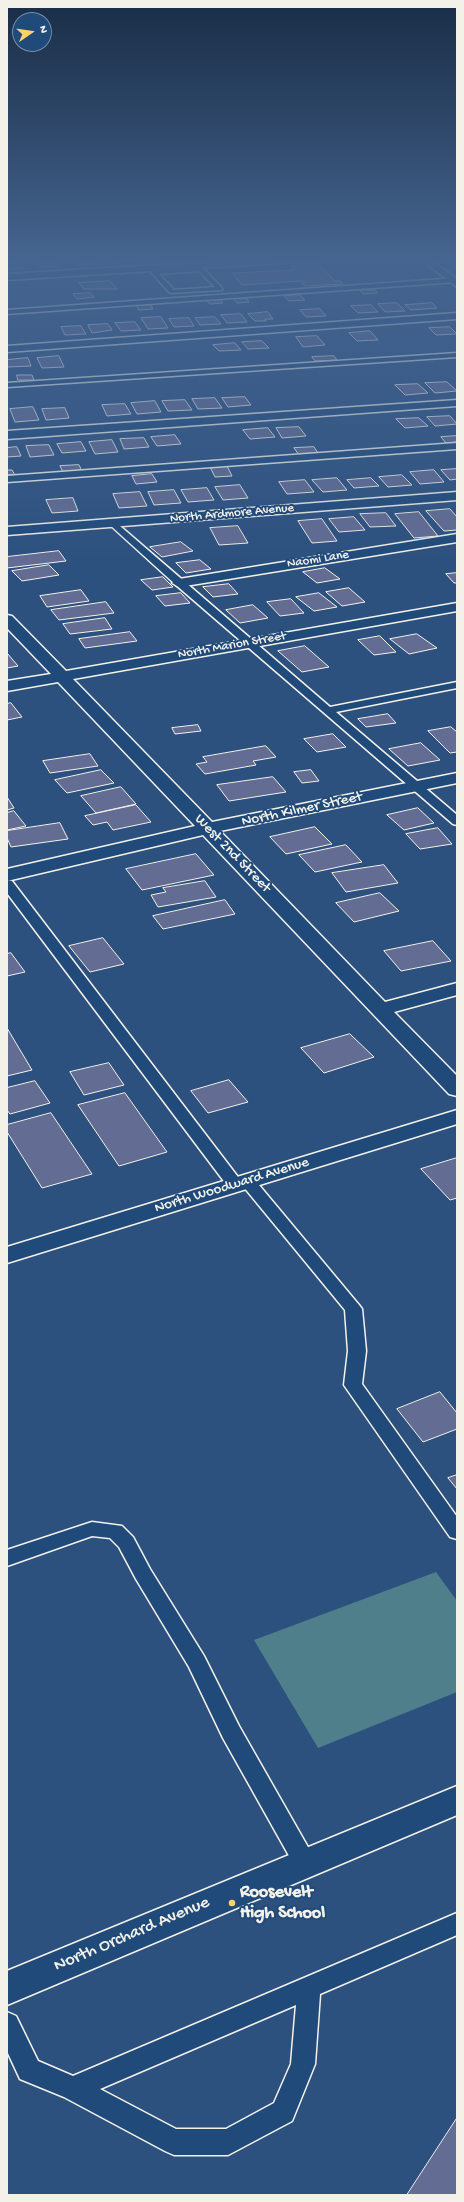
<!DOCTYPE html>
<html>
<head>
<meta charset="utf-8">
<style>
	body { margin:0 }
	#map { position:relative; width:464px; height:2202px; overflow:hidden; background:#2d517f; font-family:"Gochi Hand",sans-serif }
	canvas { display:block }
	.frame { position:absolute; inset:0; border:8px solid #f4f1e8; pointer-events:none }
	.north { position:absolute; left:12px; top:12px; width:40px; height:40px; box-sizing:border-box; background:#1f4a7a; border:1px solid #748da6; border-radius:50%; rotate:77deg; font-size:11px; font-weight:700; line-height:16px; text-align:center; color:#f4f1e8 }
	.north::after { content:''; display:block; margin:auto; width:14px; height:18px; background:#ffd166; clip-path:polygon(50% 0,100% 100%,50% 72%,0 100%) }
</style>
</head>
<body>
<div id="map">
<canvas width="464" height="2202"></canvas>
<div class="frame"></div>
<div class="north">N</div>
</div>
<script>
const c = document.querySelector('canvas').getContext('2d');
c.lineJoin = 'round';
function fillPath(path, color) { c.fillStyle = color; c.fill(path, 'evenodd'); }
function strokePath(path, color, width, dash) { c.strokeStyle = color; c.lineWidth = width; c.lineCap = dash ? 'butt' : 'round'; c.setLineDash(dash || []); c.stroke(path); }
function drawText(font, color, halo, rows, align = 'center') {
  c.font = font + ' "Gochi Hand",sans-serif'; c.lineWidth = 4; c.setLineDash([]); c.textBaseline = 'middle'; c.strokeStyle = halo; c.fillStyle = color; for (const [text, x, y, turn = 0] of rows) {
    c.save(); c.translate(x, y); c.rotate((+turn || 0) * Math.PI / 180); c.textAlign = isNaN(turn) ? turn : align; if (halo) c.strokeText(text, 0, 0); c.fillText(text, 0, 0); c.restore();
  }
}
fillPath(new Path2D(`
	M436 1572 457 1601V1692L318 1748 254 1640Z`), '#4f7f8a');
const building = new Path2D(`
	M33 258H55L61 266 42 267Z
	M73 258H92L97 264 77 265Z
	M110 258H128L131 261 114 263Z
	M147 258H166L167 259 150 260Z
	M18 261 23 268 7 269V262Z
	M318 264 335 281H340L343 284 304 286 301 283H305L302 281 242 285 232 273 294 270 291 266Z
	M110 281 117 289H84L79 283Z
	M360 290H375L378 293 363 294Z
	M90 293 94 297 77 299 73 294Z
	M300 295 305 300 289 301 284 296Z
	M246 298 249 302 237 303 234 299Z
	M220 300 223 303 210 304 207 301Z
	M397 303 405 311 385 312 378 304Z
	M432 303 437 308 411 310 405 305Z
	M137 305H151L153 309 139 310Z
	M371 305 378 312 358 313 351 306Z
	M320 309 326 316 306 317 300 310Z
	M268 312 273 319H265L266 321H255L248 314Z
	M241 314 247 322 227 323 221 315Z
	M161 317 168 328 148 329 141 318Z
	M215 317 221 324 200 325 195 318Z
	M189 318 194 326 174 327 169 319Z
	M135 322 141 330 121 331 115 323Z
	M108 324 112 330 92 333 88 325Z
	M81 326 86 334 65 335 61 327Z
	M450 327 457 334 436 335 429 328Z
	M370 331 378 340 357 341 349 333Z
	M317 336 325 345 303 347 296 337Z
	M262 341 269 348 248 349 242 342Z
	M235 343 241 350 219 351 213 345Z
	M59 356 64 367 42 368 37 358Z
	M334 356 337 360 315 361 312 357Z
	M28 358 31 366 8 367 7 364V360Z
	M17 375H32L34 380H18Z
	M447 382 457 391 435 393 425 383Z
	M418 384 428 393 405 395 395 385Z
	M245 397 251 405 228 407 222 398Z
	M215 398 222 408 198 409 192 399Z
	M185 400 192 410 168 411 162 401Z
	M155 401 161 412 137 414 131 403Z
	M125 404 131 414 107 416 102 405Z
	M33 407 39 420 15 422 10 409Z
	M65 408 69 418 46 420 42 409Z
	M450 416 457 424 435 426 427 417Z
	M419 418 428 426 405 428 396 419Z
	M299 427 306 436 282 438 276 428Z
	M268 428 275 437 250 439 243 430Z
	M175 435 181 444 157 446 151 437Z
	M457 436V442L446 443 441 437Z
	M144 438 149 447 124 449 120 439Z
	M112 440 118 452 95 454 89 442Z
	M81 442 86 451 62 453 57 444Z
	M49 445 54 455 30 457 26 446Z
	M17 447 21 456 7 457V448Z
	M314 447 318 453 299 455 294 448Z
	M79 465 82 471 63 472 60 466Z
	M227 466 232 476 215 477 210 467Z
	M457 469V479L450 480 441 470Z
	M7 470H12L15 475H7Z
	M434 470 444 482 420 484 410 472Z
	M152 474 157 482 136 484 132 476Z
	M402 475 412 485 388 487 379 477Z
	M337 478 347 490 323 492 312 480Z
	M371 478 379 486 354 488 347 480Z
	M305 480 314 492 287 494 279 482Z
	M240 485 248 498 223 500 215 487Z
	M207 488 214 500 188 502 181 490Z
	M174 490 181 503 154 505 148 492Z
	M140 492 147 506 119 508 113 494Z
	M73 498 78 511 52 513 46 500Z
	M450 509 457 517V530L444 531 426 511Z
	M419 512 438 536 414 538 395 514Z
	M386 513 396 526 370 527 360 514Z
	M354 517 365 530 339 532 329 519Z
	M322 519 337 541 312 543 298 521Z
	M238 526 248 543 219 545 210 528Z
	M181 542 193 551 162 557 150 547Z
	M59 551 66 561 7 568V557Z
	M200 560 211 569 186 573 176 563Z
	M49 565 59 575 22 581 12 571Z
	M325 568 340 579 317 583 303 572Z
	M457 573V583H454L446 574Z
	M163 577 173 587 152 590 141 580Z
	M229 584 238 594 213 597 203 587Z
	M349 588 365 602 342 606 326 592Z
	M81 590 89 601 47 607 40 596Z
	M181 593 190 603 165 606 156 596Z
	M319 593 337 607 314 611 296 597Z
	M291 599 304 613 280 616 267 602Z
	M106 602 114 613 59 620 51 610Z
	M253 605 268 618 240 623 226 610Z
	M105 618 112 629 70 634 63 624Z
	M130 632 137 641 85 648 79 639Z
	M417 634 437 648 409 654 390 639Z
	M380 636 396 652 374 655 358 640Z
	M305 646 329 667 302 672 278 651Z
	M7 653 18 666 7 668Z
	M11 703 22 717 7 720V704Z
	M388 714 396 723 366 727 358 719Z
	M198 725 201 731 175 734 172 728Z
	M451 727 457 732V752L450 753 428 731Z
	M333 734 346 747 317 752 304 739Z
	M421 743 440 760 408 766 389 749Z
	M266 746 276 757 253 761 256 765 205 774 196 764 207 762 203 757Z
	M90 754 98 766 50 773 43 761Z
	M101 770 114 783 67 793 55 780Z
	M311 770 319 781 302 783 294 772Z
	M273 777 286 792 229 801 217 785Z
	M121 787 136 804 96 813 81 796Z
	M7 797 14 808 7 810Z
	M136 805 151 822 113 830 107 822 93 825 85 816Z
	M418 808 434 823 404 830 387 815Z
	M14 811 26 826 7 830V813Z
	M60 823 68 839 11 847 7 838V831Z
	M315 827 332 844 286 854 270 837Z
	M438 828 452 844 420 849 406 834Z
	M346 845 362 862 315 872 299 855Z
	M196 854 214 875 142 890 126 869Z
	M384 865 398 883 346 892 332 873Z
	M205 881 216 897 158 907 151 895 166 892 163 888Z
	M380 893 399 911 354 922 336 903Z
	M225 900 235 914 163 929 153 916Z
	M103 938 124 964 90 972 69 946Z
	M433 941 451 961 401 971 384 951Z
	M11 953 25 972 7 976V954Z
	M7 1028 32 1070 7 1076Z
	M350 1034 374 1057 324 1073 301 1048Z
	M109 1063 124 1085 84 1095 70 1072Z
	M229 1080 248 1102 208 1113 191 1091Z
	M35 1081 50 1103 10 1114 7 1110V1088Z
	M125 1093 167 1152 119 1166 78 1105Z
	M51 1113 92 1174 42 1188 7 1132V1125Z
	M457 1158V1198L450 1200 421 1169Z
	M440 1392 457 1413V1429L423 1442 397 1409Z
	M457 1475V1489L448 1478Z
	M457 2118V2195H407Z`);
fillPath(building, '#636c93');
strokePath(building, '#f4f1e8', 1);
const lane = new Path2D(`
	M195 264H199L222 288V290L170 293 151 272 154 270 196 267ZM199 271 215 287 174 290 159 274Z
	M457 278V282L7 314V310Z
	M457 353V357L7 387V383Z
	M457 443V449L7 482V476Z
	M113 520 330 707 457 682V688L336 712 457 815V825L453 824 176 585 110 525 108 523Z
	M7 880 12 881 241 1181 248 1177 254 1179 359 1305 362 1309 366 1351 362 1384 457 1517V1539L450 1537 344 1385 348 1351 345 1310 243 1186 235 1190 229 1188 7 893Z
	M92 1522 122 1526 133 1537 150 1569 204 1656 239 1726 313 1856 316 1863 313 1870 305 1873 297 1870 223 1738 189 1667 136 1579 119 1547 110 1538 92 1536 7 1566V1550Z
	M457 1913V1935L320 1994 315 2064 292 2121 228 2155H174L165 2151 64 2097 20 2079 7 2051V2012L16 2016 38 2061 73 2076ZM296 2005 291 2064 274 2103 226 2129H176L100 2089Z`);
const street = new Path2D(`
	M275 258H320L315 261 7 280V274Z
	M419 258H428L457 279V287Z
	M457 313V319L7 352V346Z
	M457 400V406L7 439V431Z
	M457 492V500L7 535V527Z
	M457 534V542L179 587 172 583 179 579Z
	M457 603V611L73 679 212 822 457 773V783L220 831 385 1002 457 983V995L394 1012 457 1076V1096L449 1094 203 835 7 881V869L195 826 58 682 7 691V681L51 674 7 628V615L12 616 66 671Z
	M457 1110V1124L7 1263V1247Z
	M457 1786V1815L7 2005V1971Z`);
strokePath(lane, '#f4f1e8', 3);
strokePath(street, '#f4f1e8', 3);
fillPath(lane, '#1f4a7a');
fillPath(street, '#1f4a7a');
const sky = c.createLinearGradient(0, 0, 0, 566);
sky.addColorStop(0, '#192d46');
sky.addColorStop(0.46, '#466590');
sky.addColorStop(1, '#46659000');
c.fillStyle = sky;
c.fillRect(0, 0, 464, 566);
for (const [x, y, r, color] of [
	[232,1903,4,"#ffd166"]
]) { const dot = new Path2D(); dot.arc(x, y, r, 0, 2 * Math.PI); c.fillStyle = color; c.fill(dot); strokePath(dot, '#1f4a7a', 1.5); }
drawText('13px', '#f4f1e8', '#1f4a7a', [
	["North Ardmore Avenue",232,514,-5],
	["Naomi Lane",318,560,-9],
	["North Marion Street",232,646,-10]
]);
drawText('15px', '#f4f1e8', '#1f4a7a', [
	["North Kilmer Street",302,810,-12],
	["West 2nd Street",232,854,46],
	["North Woodward Avenue",232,1186,-17]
]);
drawText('bold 18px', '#f4f1e8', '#1f4a7a', [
	["Roosevelt",240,1893],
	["High School",240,1914]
], 'left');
drawText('18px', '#f4f1e8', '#1f4a7a', [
	["North Orchard Avenue",132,1935,-23]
]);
</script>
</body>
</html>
